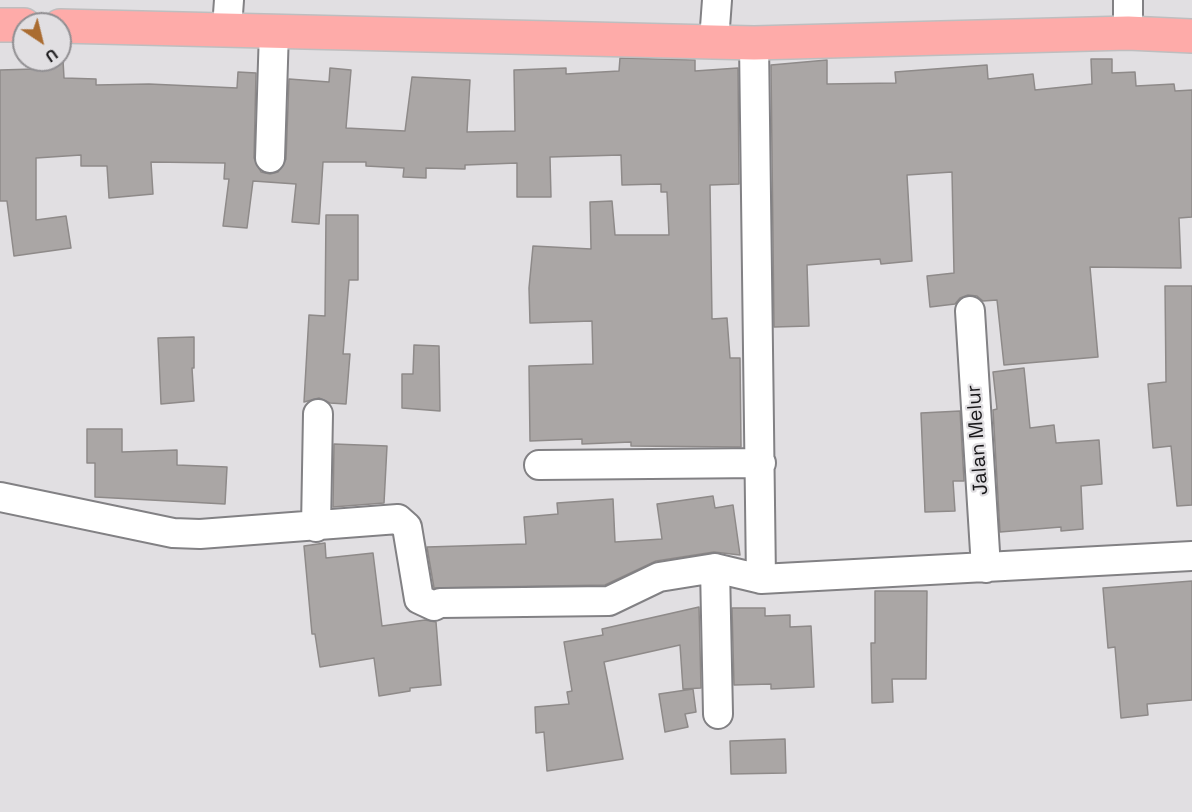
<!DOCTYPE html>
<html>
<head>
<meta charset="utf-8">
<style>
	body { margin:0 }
	#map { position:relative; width:1192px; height:812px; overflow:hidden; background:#e1dfe2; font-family:"Space Grotesk",sans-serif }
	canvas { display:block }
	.north { position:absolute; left:12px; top:12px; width:60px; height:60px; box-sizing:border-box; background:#e1dfe2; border:2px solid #918f92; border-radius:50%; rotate:145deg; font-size:16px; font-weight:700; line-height:24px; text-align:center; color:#181719 }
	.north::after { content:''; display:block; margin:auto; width:21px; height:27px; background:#aa6c31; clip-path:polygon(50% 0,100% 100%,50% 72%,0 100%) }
</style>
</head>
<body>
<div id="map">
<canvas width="1192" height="812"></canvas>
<div class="north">U</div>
</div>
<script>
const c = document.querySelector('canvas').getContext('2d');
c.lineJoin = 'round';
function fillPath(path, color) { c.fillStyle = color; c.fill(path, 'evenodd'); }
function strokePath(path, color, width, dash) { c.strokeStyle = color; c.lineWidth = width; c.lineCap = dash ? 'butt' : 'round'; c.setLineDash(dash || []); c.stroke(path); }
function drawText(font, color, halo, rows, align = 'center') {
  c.font = font + ' "Space Grotesk",sans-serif'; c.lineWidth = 4.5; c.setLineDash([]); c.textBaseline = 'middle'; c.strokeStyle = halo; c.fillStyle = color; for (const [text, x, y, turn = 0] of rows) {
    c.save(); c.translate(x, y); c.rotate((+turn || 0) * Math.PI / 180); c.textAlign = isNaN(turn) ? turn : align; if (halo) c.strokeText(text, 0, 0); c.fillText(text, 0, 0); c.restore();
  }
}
const building = new Path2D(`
	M620 58 695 60V71L738 68 739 184 710 185 712 319 727 318 730 358H740L741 447 631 446V442L582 444V439L530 441 529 366 593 364 592 321 530 323 529 288 533 246 591 249 590 202 612 201 615 235H669L667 192H661V184L622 185 621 155 550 157 551 197H517V163L465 165V169L426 168V178L403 177 404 168 366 166V162H323L319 224 292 222 296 184 253 181 247 228 223 226 229 179H224L225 163 151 162 153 194 109 198 107 166H81V155L36 158V220L66 216 71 248 14 256 7 201H0V70L34 69 33 60H63L64 78 96 79V85L149 84 237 88 238 72 256 73 254 158 261 172 270 174 278 172 286 159 289 79 329 82 330 68 351 70 346 128 405 131 412 77 470 80 467 132 515 131 514 70 566 68V74L619 71Z
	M1091 59H1112V73L1135 72 1136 86 1174 84 1175 91 1192 90V217L1179 218 1181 268 1090 267 1098 357 1004 365 997 300 983 301 977 296 968 295 960 298 955 304 930 307 927 276 954 273 952 172 907 175 912 261 881 264 880 259 807 265 809 326 774 327 771 65 827 60V84L896 83 895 72 987 65 988 79 1033 74 1035 90 1092 84Z
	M326 215H358V280H349L343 354H350L346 404 330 403 319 398 304 402 309 315 325 316Z
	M1165 286H1192V505L1177 506 1171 446 1153 448 1148 384 1166 382Z
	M194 337V368H192L194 401 161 404 158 338Z
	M414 345 439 346 440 411 402 408V374H413Z
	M1024 368 1030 428 1054 425 1056 443 1099 440 1102 484 1081 486 1083 529 1061 531V527L1000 532 993 410 997 409 993 372Z
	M960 411 964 481H953L955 511 925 512 921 413Z
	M87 429H122V452L177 450V465L227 467 225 504 95 497V463H87Z
	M334 444 387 446 384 503 333 507Z
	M713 496 715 508 733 505 740 555 714 552 656 561 605 585 434 588 427 547 526 544 524 517 558 514 557 503 613 499 615 542 662 539 657 504Z
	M325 543 326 558 373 553 382 626 425 620 436 622 441 685 410 688V691L379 696 374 658 320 667 315 634H312L304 546Z
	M1192 581V700L1147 704 1148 715 1121 718 1115 647 1108 648 1103 588Z
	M875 591H927L926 679H892L893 702 872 703 871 643H875Z
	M699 607 701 688 683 689 680 645 604 662 623 759 547 771 544 732 536 733 535 707 569 704 567 692 572 691 564 642 603 635 602 629Z
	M732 608H765V616L790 615V627L811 626 814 687 771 689V684L734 685Z
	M693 689 696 712 685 714 688 727 665 732 659 694Z
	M785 739 786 773 731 774 730 741Z`);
fillPath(building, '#aaa6a5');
strokePath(building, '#8e8a89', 1.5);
const minor = new Path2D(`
	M227 28 229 0
	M1128 33V0
	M714 41 717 0
	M754 43 761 579
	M270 158 274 30
	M970 311 986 568
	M539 465 761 463
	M0 497 173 533 200 534 398 519 407 527 419 599 434 606 440 603 609 601 659 577 715 568 761 579 1192 556
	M316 527 318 414
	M715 568 718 714`);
const highway = new Path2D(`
	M0 25H24
	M60 26 754 43 1128 33 1192 36`);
strokePath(minor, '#828184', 32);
strokePath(highway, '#bebebf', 36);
strokePath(minor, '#fff', 28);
strokePath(highway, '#feaba9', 33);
drawText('20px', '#181719', '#e1dfe2', [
	["Jalan Melur",978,440,-94]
]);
</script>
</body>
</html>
